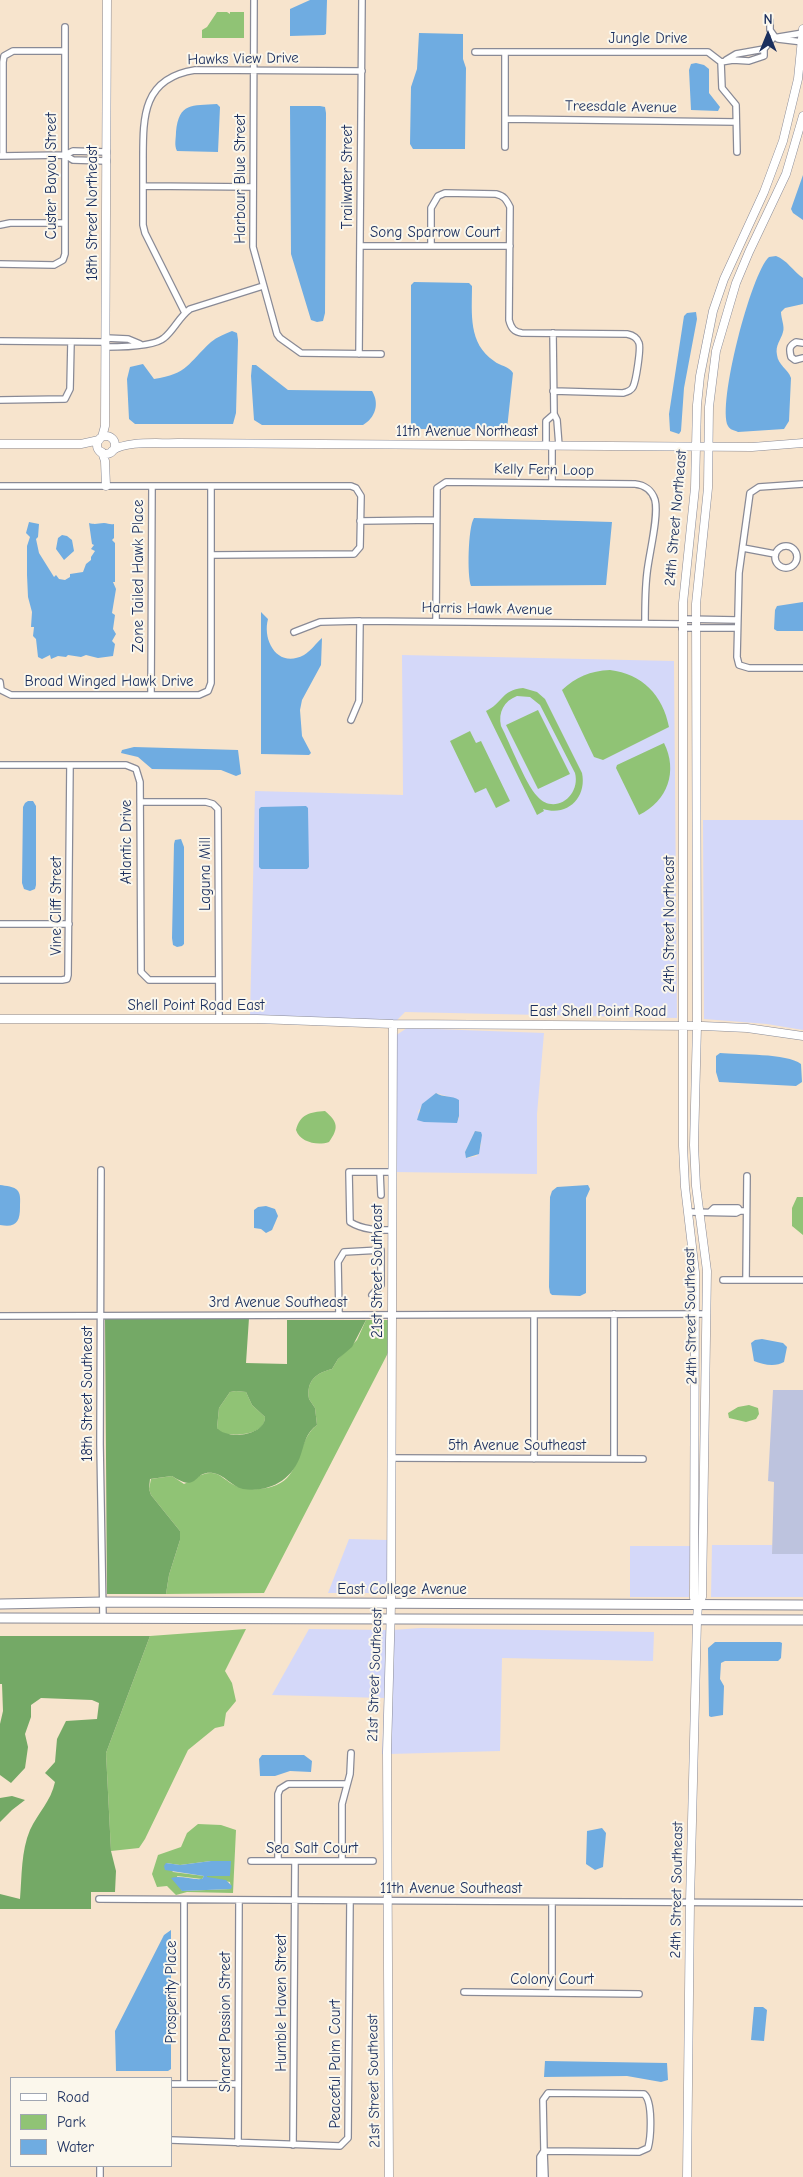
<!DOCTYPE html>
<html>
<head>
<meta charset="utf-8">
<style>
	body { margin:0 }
	#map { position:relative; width:803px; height:2177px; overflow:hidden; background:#f7e4cd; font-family:"Comic Neue",sans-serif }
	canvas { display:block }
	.legend { position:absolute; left:10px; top:2077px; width:162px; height:90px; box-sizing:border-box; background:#fbf7ec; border:1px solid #a1a7b3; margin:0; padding:6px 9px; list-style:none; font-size:15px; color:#1b2f5e }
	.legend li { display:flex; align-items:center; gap:10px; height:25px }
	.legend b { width:25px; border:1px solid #a1a7b3 }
	.north { position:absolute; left:743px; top:10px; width:50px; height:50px; -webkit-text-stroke:4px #fbf7ec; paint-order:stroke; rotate:0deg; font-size:14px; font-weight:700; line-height:20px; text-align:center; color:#1b2f5e }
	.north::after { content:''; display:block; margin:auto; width:18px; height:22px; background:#1b2f5e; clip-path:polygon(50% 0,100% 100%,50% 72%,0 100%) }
</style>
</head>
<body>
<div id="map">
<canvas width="803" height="2177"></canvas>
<ul class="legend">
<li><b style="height:6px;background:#fff"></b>Road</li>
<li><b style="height:14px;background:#90c375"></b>Park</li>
<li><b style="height:14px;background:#6face1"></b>Water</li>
</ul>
<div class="north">N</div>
</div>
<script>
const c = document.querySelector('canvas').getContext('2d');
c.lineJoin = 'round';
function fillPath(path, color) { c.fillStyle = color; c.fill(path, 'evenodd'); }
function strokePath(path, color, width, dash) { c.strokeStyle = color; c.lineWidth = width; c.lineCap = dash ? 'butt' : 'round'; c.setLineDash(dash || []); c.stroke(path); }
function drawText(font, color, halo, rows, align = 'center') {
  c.font = font + ' "Comic Neue",sans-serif'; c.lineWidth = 4; c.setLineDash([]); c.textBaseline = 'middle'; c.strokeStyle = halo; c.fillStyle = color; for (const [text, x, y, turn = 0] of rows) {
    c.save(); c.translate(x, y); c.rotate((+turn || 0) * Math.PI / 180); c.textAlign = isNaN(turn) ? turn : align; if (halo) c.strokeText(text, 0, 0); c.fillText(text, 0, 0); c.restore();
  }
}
fillPath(new Path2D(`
	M402 655 674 661 677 1018 405 1012 393 1024 250 1017 255 791 403 795Z
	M703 820H803V1030L767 1024 704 1019Z
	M407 1028 544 1033 537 1114V1174L394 1172 395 1036ZM436 1093 459 1100V1119L424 1122 418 1112 422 1105ZM475 1131 481 1132V1145L477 1156 467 1158 465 1152Z
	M349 1539 388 1540V1593H328Z
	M712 1545H772V1554H803V1597H711Z
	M630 1546H690L689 1597H630Z
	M421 1628 654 1632 653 1661 502 1658 500 1751 389 1754 393 1630Z
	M309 1629 388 1630 384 1754H382L384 1698 272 1695Z`), '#d4d8f9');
fillPath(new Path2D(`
	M773 1390H803V1554H772L774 1482 768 1481Z`), '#bdc3de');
fillPath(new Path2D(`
	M217 12H227L230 14V12H244V38H202V30L207 27Z
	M610 670C642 674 663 695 669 727L603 760 594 757 562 690C576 677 590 671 610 670Z
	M523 688 537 692 545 699 582 773C587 797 568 817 543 809L544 811 537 815 486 711C502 704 501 690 523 688ZM517 696 530 697 540 705 575 773C581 796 554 816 537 796 525 783 510 743 501 726 498 712 504 701 517 696Z
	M538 710 570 774 538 789 506 725Z
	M470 731 476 743 481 741 510 801 496 808 486 788 475 793 450 741Z
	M664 743C678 771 668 801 639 815L616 768 617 765Z
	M325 1111C338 1122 339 1128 329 1142 317 1146 300 1142 296 1130 300 1114 310 1112 325 1111Z
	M797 1197H803V1235L792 1226V1208Z
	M366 1320H389V1351L264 1593 166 1594 169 1575 180 1540V1531L151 1495 149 1489 151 1479 172 1476 184 1484C193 1480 202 1472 212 1473 220 1473 228 1483 236 1486 251 1492 275 1490 287 1478 302 1462 300 1438 317 1425L315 1408 309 1399C306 1381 316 1373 332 1369L338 1359 357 1340Z
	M236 1391 246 1392 252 1405 265 1417C265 1436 234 1436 220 1433L217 1428 219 1408 230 1392Z
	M749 1405 758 1408 759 1414 756 1419 746 1422 729 1418 728 1413 738 1407Z
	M246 1629 225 1671 232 1683 236 1701 226 1713 224 1726 215 1728 188 1750 145 1839 139 1848 111 1851 106 1753 150 1636Z
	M198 1824 221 1825 236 1830 233 1893 187 1892 176 1895 167 1886 157 1887 152 1874 158 1855 181 1847 187 1833ZM211 1861H231L207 1876V1878L230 1882 231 1889 182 1891 177 1876 202 1879 204 1876 173 1872 166 1863 180 1865Z`), '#90c375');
fillPath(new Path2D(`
	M249 1318 246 1363 287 1364V1320H366L352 1347 338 1359 332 1369C316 1373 306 1381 309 1399L315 1408 317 1425C306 1433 305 1442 301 1454 293 1480 269 1493 243 1489 232 1487 224 1474 213 1473 192 1470 200 1494 172 1476L150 1479 149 1489 151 1495 180 1531V1540L169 1575 166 1594H107L105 1319ZM236 1391 246 1392 252 1405 265 1417C265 1436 227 1440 217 1428L219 1408 230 1392Z
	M0 1636H150L106 1753 111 1851 116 1871 115 1892H91V1909H0V1894L20 1899C22 1876 21 1851 30 1830 38 1813 51 1801 55 1782L45 1773 55 1762 57 1739 66 1721 97 1719 99 1703 92 1700 41 1698 31 1705V1717L25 1734 28 1747 25 1768 11 1783 0 1775V1724L3 1711 2 1684H0Z
	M12 1796 25 1800 12 1810 0 1822V1798Z`), '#74a966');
fillPath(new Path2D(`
	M310 0H327L326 34 324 35 290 36V9Z
	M419 33 463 34V59L466 68 465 149H413L410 144 411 87 417 69Z
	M696 63 704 65 709 69V93L720 107 718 111 691 110 689 70 691 64Z
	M217 104 220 107 218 152 177 151C174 145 176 139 176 132 179 102 192 106 217 104Z
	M290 106H320L325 107 326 113 325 313 323 321 317 322 311 320 291 254Z
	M803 175V220L793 213 791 209Z
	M776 256C787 260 793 271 803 278V304L785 308 781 312C781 318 785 327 783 332 781 340 775 345 777 355 778 365 788 369 791 378L789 421 784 429 738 432C734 430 730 430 728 426 717 405 751 273 769 257Z
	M414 282 469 283 472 286C472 314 468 343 494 361 500 366 509 366 513 373L507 429H414L411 426V285Z
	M696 312 697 319 684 388 681 431 679 434 670 431 669 414 684 316 687 313Z
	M232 331 237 333 238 340 236 413 233 424H135L129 419 127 379 130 367 143 364 154 379C188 374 188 363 211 342 217 337 225 334 232 331Z
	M252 365H256L288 390 372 391C380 404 375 418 363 425H262L254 420 251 376Z
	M474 518 612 522 606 585 471 586C467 576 468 527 474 518Z
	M29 522 39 524 38 537 36 539 39 553 54 577 56 575 59 579 65 580 70 577V574L83 572 86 564 91 560V557L95 551 91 549 94 545 92 544 89 523C96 525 98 523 104 523 108 523 110 525 114 524V538L112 540 115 543V582H113L116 589 112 613 115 615 113 629 116 634 112 641 115 644 113 656 98 658 86 655 81 657 68 655 66 657 58 656 51 659 50 655 42 659 38 657 36 639 33 636 34 627H31L32 612 28 597 27 575V546L30 537 26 533Z
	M62 535 67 536 72 540 74 551 64 560 56 549 58 538Z
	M803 602V631H777L774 629 775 610 777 606Z
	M261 612 268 619C262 641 278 669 304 655 311 651 316 643 322 638L321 665 302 700 300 710 302 736 311 753 309 755 261 754Z
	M134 747 238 750 241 774 236 776 221 770 152 769 138 757 121 753 122 750Z
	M28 801H33L36 806V885L35 889 30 891 24 889 22 883 23 807 25 803Z
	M306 806 308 808 309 867 307 869H261L259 867V809L261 807Z
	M181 839 184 847V944L182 946 177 947 173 945 172 938 174 844 175 840Z
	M720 1053C739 1055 787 1053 801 1064L802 1082 796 1086 719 1082 716 1072V1056Z
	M436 1093C443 1098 452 1095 459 1100V1116L457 1123 424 1122 417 1120 422 1104Z
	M475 1131 481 1132 482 1135 479 1154 466 1158 465 1152Z
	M0 1185C6 1186 14 1186 18 1191 21 1195 20 1202 20 1207 20 1222 16 1228 0 1225Z
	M588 1185 590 1189 586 1198V1293L580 1296 552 1295 550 1293 549 1287 550 1197 552 1191 557 1187Z
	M266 1206 275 1209 278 1216 272 1230 266 1233 261 1229 254 1228V1210L258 1207Z
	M762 1339 783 1343 787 1347 784 1362C776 1367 763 1365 754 1361L751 1343 755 1340Z
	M715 1642H780L782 1643 781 1658 778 1661H725L721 1663 720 1679 724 1686 723 1715 711 1717 709 1716 708 1648Z
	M262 1755H304L312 1761 311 1772 290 1771 275 1776H260L259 1759Z
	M602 1828 606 1833 603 1867 595 1870 586 1864 587 1831Z
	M211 1861H231L230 1876H207V1877L226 1880 232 1886 231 1889 182 1891 171 1878C181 1875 191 1880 202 1879L204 1876 165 1870 164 1866 166 1863 180 1865Z
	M171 1930V2069L168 2071H116L115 2031 164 1935Z
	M754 2007H763L767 2010 764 2041 751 2040Z
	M545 2061 667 2063 668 2080 661 2082 627 2076 544 2077Z`), '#6face1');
const minor = new Path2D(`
	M254 0 253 247 277 334 280 338 301 353 381 354
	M770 21V30L775 37
	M778 39 803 42
	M475 52H708L721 62 722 88 736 105 737 152
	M505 52V147
	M726 60 736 54 764 49
	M721 62 733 60 749 61 764 56V49L773 38 803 33
	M505 119 736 122
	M3 155V62L4 56 13 51H65
	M65 155 73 160 107 161
	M0 156 65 155 73 151 107 152
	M143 186 253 187
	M0 225 10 223H65
	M360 246H510
	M431 246V208L438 196 445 193 496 194C504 196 506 199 510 207L509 320C511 328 514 332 522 333L627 334C632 335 637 337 639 343 641 349 636 381 633 387 631 391 627 392 623 393L553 391
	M0 264 54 265 63 260 65 254V27
	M185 313 145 233 143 225C143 203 143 180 143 158 143 116 143 78 195 70L362 71
	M553 333 554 414 557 420 559 446
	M106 338 128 339 140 344
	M0 341 106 342
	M803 343 796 342C789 346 789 349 791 357L795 360 803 358
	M106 347C120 347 154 347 164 338 174 330 179 317 190 309L263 286
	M359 354 362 0
	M0 400 65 399 70 389 71 342
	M546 446V421L554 414
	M552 446V483
	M803 484 759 487 750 493 739 573 737 657 739 665 749 668H803
	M0 486H211V683L208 691 199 695H11L1 690 0 682
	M211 486H351L356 488 361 496 360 547 354 554 211 555
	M360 521 436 520
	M775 557a11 11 0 1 1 22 0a11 11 0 1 1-22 0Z
	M743 548 775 554
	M683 619 737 620
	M436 621 437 488 446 482 635 484C644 485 652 490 655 500 659 516 649 554 647 573 645 590 645 607 645 623
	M682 628H737
	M294 632 320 622 360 621 683 624
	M151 695 152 486
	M351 720 359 701 360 621
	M0 765H126L136 769 140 782 141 972 149 980H218
	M140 802H206L213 804 218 809 219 1019
	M0 924H69
	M0 980H62L67 979 68 975 70 765
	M101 1170 100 1444 103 1618
	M380 1172 381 1195
	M689 1212 736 1213 740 1211H746
	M710 1212 714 1208H738L740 1211
	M392 1230C377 1230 363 1230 350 1222L349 1172H392
	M723 1280H803
	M746 1280 747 1176
	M339 1315 338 1262 344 1252 381 1250V1285L372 1295
	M0 1316 706 1314
	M391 1458 643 1459
	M534 1459V1315
	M614 1459V1314
	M251 1861H373
	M278 1861V1794L280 1789 288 1784H347
	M342 1861V1804L350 1774 351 1753
	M99 1899 803 1903
	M464 1992 639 1994
	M552 1993V1902
	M171 2084H238
	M184 2084V1900
	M548 2093 644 2094C653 2101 651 2137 648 2148L639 2152 544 2151 543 2100Z
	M171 2140 340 2146 348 2138 350 1901
	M238 2143 239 1901
	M293 2145 295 1861
	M100 2166V2177
	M540 2177V2157L544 2151 545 2177`);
const tertiary = new Path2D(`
	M97 445a9 9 0 1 1 18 0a9 9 0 1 1-18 0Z
	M102 437 105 426 107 0
	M0 444H81L99 440
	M112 451C126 440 160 444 178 443L752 447 803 443
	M102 452 105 461 106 486
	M0 1019H257L393 1024 703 1026 747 1028 803 1036
	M698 1605 694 1598 695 1272 685 1187 683 1146V603L695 488 697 405 700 376 713 311 724 279 764 192 783 141 798 79 803 29
	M389 2177 387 1752 391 1604 393 1024
	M687 2177 690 1902 697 1620 698 1605 702 1597 707 1271 696 1186 694 1145 697 1026 696 604 708 488 709 407 716 351 736 283 749 252 786 174 803 116`);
const secondary = new Path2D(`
	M0 1604 104 1602 803 1605
	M0 1618 803 1620`);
strokePath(minor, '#898a96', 8);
strokePath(tertiary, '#898a96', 9);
strokePath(secondary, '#898a96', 11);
strokePath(minor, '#fff', 5.5);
strokePath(tertiary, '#fff', 8);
strokePath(secondary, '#fff', 9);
drawText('15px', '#1b2f5e', '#fbf7ec', [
	["Jungle Drive",648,39],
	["Hawks View Drive",243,59,-1],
	["Treesdale Avenue",621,107,1],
	["Custer Bayou Street",52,176,-90],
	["Trailwater Street",348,177,-90],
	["Harbour Blue Street",241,179,-90],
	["18th Street Northeast",93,213,-90],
	["Song Sparrow Court",435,233],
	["11th Avenue Northeast",467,432],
	["Kelly Fern Loop",544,470,1],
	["24th Street Northeast",676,518,-85],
	["Zone Tailed Hawk Place",139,576,-90],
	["Harris Hawk Avenue",487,609,1],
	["Broad Winged Hawk Drive",109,682],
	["Atlantic Drive",127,842,-90],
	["Laguna Mill",206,874,-90],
	["Vine Cliff Street",57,906,-90],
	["24th Street Northeast",670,924,-90],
	["Shell Point Road East",196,1006],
	["East Shell Point Road",598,1012],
	["21st Street Southeast",378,1271,-90],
	["3rd Avenue Southeast",278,1303],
	["24th Street Southeast",691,1316,-91],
	["18th Street Southeast",88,1394,-90],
	["5th Avenue Southeast",517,1446],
	["East College Avenue",402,1590],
	["21st Street Southeast",375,1675,-88],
	["Sea Salt Court",312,1849],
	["11th Avenue Southeast",451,1889],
	["24th Street Southeast",677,1890,-89],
	["Colony Court",552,1980],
	["Prosperity Place",172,1992,-90],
	["Humble Haven Street",282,2003,-90],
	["Shared Passion Street",226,2022,-90],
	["Peaceful Palm Court",336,2064,-90],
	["21st Street Southeast",374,2081,-91]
]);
</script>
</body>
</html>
